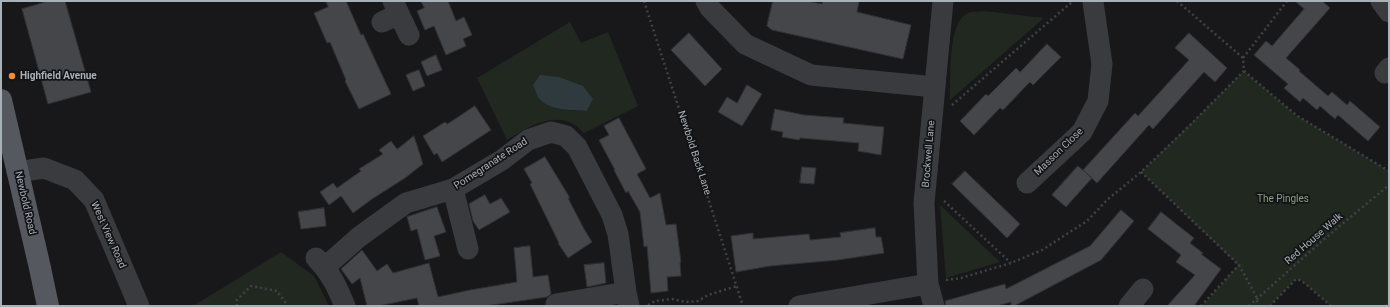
<!DOCTYPE html>
<html>
<head>
<meta charset="utf-8">
<style>
	body { margin:0 }
	#map { position:relative; width:1390px; height:307px; overflow:hidden; background:#18181a; font-family:Roboto,sans-serif }
	canvas { display:block }
	.frame { position:absolute; inset:0; border:2px solid #aab2b9; pointer-events:none }
</style>
</head>
<body>
<div id="map">
<canvas width="1390" height="307"></canvas>
<div class="frame"></div>
</div>
<script>
const c = document.querySelector('canvas').getContext('2d');
c.lineJoin = 'round';
function fillPath(path, color) { c.fillStyle = color; c.fill(path, 'evenodd'); }
function strokePath(path, color, width, dash) { c.strokeStyle = color; c.lineWidth = width; c.lineCap = dash ? 'butt' : 'round'; c.setLineDash(dash || []); c.stroke(path); }
function drawText(font, color, halo, rows, align = 'center') {
  c.font = font + ' Roboto,sans-serif'; c.lineWidth = 3.5; c.setLineDash([]); c.textBaseline = 'middle'; c.strokeStyle = halo; c.fillStyle = color; for (const [text, x, y, turn = 0] of rows) {
    c.save(); c.translate(x, y); c.rotate((+turn || 0) * Math.PI / 180); c.textAlign = isNaN(turn) ? turn : align; if (halo) c.strokeText(text, 0, 0); c.fillText(text, 0, 0); c.restore();
  }
}
fillPath(new Path2D(`
	M984 11 1044 18 950 100C951 80 947 22 968 13 972 11 979 12 984 11Z
	M570 22 581 43 608 32 638 106 584 133C581 131 578 127 575 125 552 111 527 128 507 140L477 78ZM539 98 593 99 587 111C566 110 556 111 539 98Z
	M1244 71 1296 115 1389 171V302L1386 306H1331L1302 281 1296 279 1270 306H1202L1238 265 1141 172Z
	M940 205 1000 262 946 278Z
	M281 252 314 276 329 306H193Z`), '#202820');
fillPath(new Path2D(`
	M540 75 559 77 583 86 593 99 587 111C572 110 548 111 538 97 536 93 535 89 533 85Z`), '#2e3a3e');
const building = new Path2D(`
	M49 1H65L91 92 48 104 22 9Z
	M326 1H346L361 35 363 34 391 94 359 109 345 81 346 80 330 42 327 43 314 13 328 7Z
	M421 1H448L456 21 464 17 472 35 463 39 466 46 446 55 434 26 425 30 417 11 424 8Z
	M773 1H807L822 4 823 1H859L857 12 911 25 903 59 772 30 767 26Z
	M1295 1H1322L1330 8 1286 58 1300 70 1299 71 1328 96 1332 92 1347 105 1350 101 1380 127 1368 141 1338 115 1335 119 1320 106 1317 110 1303 98 1300 102 1284 88 1288 84 1254 55 1266 41 1272 46 1304 9Z
	M689 33 722 69 705 86 671 50Z
	M1189 33 1227 68 1215 82 1204 72 1153 129 1149 125 1097 183 1083 170 1135 113 1138 116 1189 60 1175 48Z
	M1047 44 1061 57 1033 85 1030 82 1003 110 1000 108 974 135 960 121 986 94 988 96 1016 68 1020 72Z
	M436 55 442 70 427 76 421 62Z
	M419 70 425 86 413 91 406 75Z
	M747 85 762 94 742 126 718 112 727 97 737 103Z
	M475 106 491 130 442 162 437 153 434 155 423 136 445 122 447 124Z
	M775 109 804 115 844 118 843 123 884 127 881 155 858 151 859 143 800 138 799 140 782 137 783 132 771 130Z
	M619 118 646 169 637 174 650 198 660 193 666 225 676 224 681 262H680L681 276 667 277 668 291 651 293 647 246 644 247 640 212 628 191 626 193 614 170H615L599 140 609 135 604 126Z
	M414 136 423 164 405 178 372 199 353 213 341 196 329 205 320 192 333 183 337 188 361 171 359 169 383 154 379 150 391 141 397 149Z
	M545 157 570 198H568L584 229 592 242 568 258 558 243H559L530 184 532 183 524 169Z
	M1078 166 1092 178 1066 207 1052 195Z
	M802 167 816 168 814 184 800 183Z
	M965 171 1020 224 1007 238 952 184Z
	M485 195 490 204 501 198 510 212 479 230 473 221 469 204Z
	M437 207 446 232 434 236 440 256 425 260 417 229 411 231 407 217Z
	M324 208 326 226 301 229 298 212Z
	M1121 210 1134 221 1101 260 1014 306H1011V302L997 306H946L945 301 1005 284 1006 289 1090 246Z
	M1161 212 1194 238 1190 243 1203 253 1201 254 1221 269 1194 306H1167L1195 275 1176 262 1181 255 1148 229Z
	M875 228 876 237H881L884 253 838 260 770 266 736 272 731 236 753 233V239L809 234 810 240 841 237 840 233Z
	M530 246 533 277 548 275 551 294 547 297 485 306H419L417 298 378 306H367L360 278 352 284 341 269 362 250 377 271 387 264 393 273 429 263 438 297 470 290 517 282 514 248Z
	M604 263 606 283 587 287 584 265Z`);
fillPath(building, '#44464a');
strokePath(building, '#323236', 1);
strokePath(new Path2D(`
	M644 1 743 306
	M1177 1 1243 58
	M1244 71 1296 115 1389 171
	M952 105 1073 1
	M1141 172 1239 265 1257 298V306
	M944 201 1011 263
	M946 280 961 278 1011 263 1042 250 1087 221 1107 200 1141 172 1185 130 1244 71 1243 58 1287 1
	M648 305 655 301 672 299 686 302 698 301 708 295 737 286
	M237 306V300L251 286 277 291 288 306
	M1201 306 1239 265
	M1249 306 1322 241 1389 185
	M1270 306 1296 279 1302 281 1331 306
	M1386 306 1389 302`), '#3f4246', 2.5, [2, 3]);
strokePath(new Path2D(`
	M393 1 409 35
	M706 1 710 8 745 44 811 75 935 87
	M1381 1 1389 12
	M382 22 399 14
	M1385 73 1389 68
	M17 172 44 168 75 180 94 200 139 306
	M1027 183 1082 132 1098 101 1102 64 1093 2
	M453 189 468 249
	M316 258C331 273 337 287 345 306
	M325 267 359 237 406 203 453 189 502 160 528 140 551 132 566 136 577 147 612 215 618 234 626 292 629 306
	M556 304 626 292
	M799 306 928 284
	M934 306 928 284 924 203 943 1
	M1129 306 1143 289`), '#393b3f', 21);
strokePath(new Path2D(`
	M1 100 40 268 48 306`), '#55585e', 22);
for (const [x, y, r, color] of [
	[12,76,4,"#f08d3a"]
]) { const dot = new Path2D(); dot.arc(x, y, r, 0, 2 * Math.PI); c.fillStyle = color; c.fill(dot); strokePath(dot, '#131315', 1.5); }
drawText('bold 10px', '#aab2b9', '#131315', [
	["Highfield Avenue",20,76]
], 'left');
drawText('10px', '#aab2b9', '#131315', [
	["Masson Close",1059,152,-44],
	["Newbold Back Lane",694,153,72],
	["Brockwell Lane",929,154,-85],
	["Pomegranate Road",491,164,-33],
	["Newbold Road",25,203,77],
	["West View Road",108,235,66],
	["Red House Walk",1314,239,-41]
]);
drawText('10px', '#86a481', '#131315', [
	["The Pingles",1283,199]
]);
</script>
</body>
</html>
